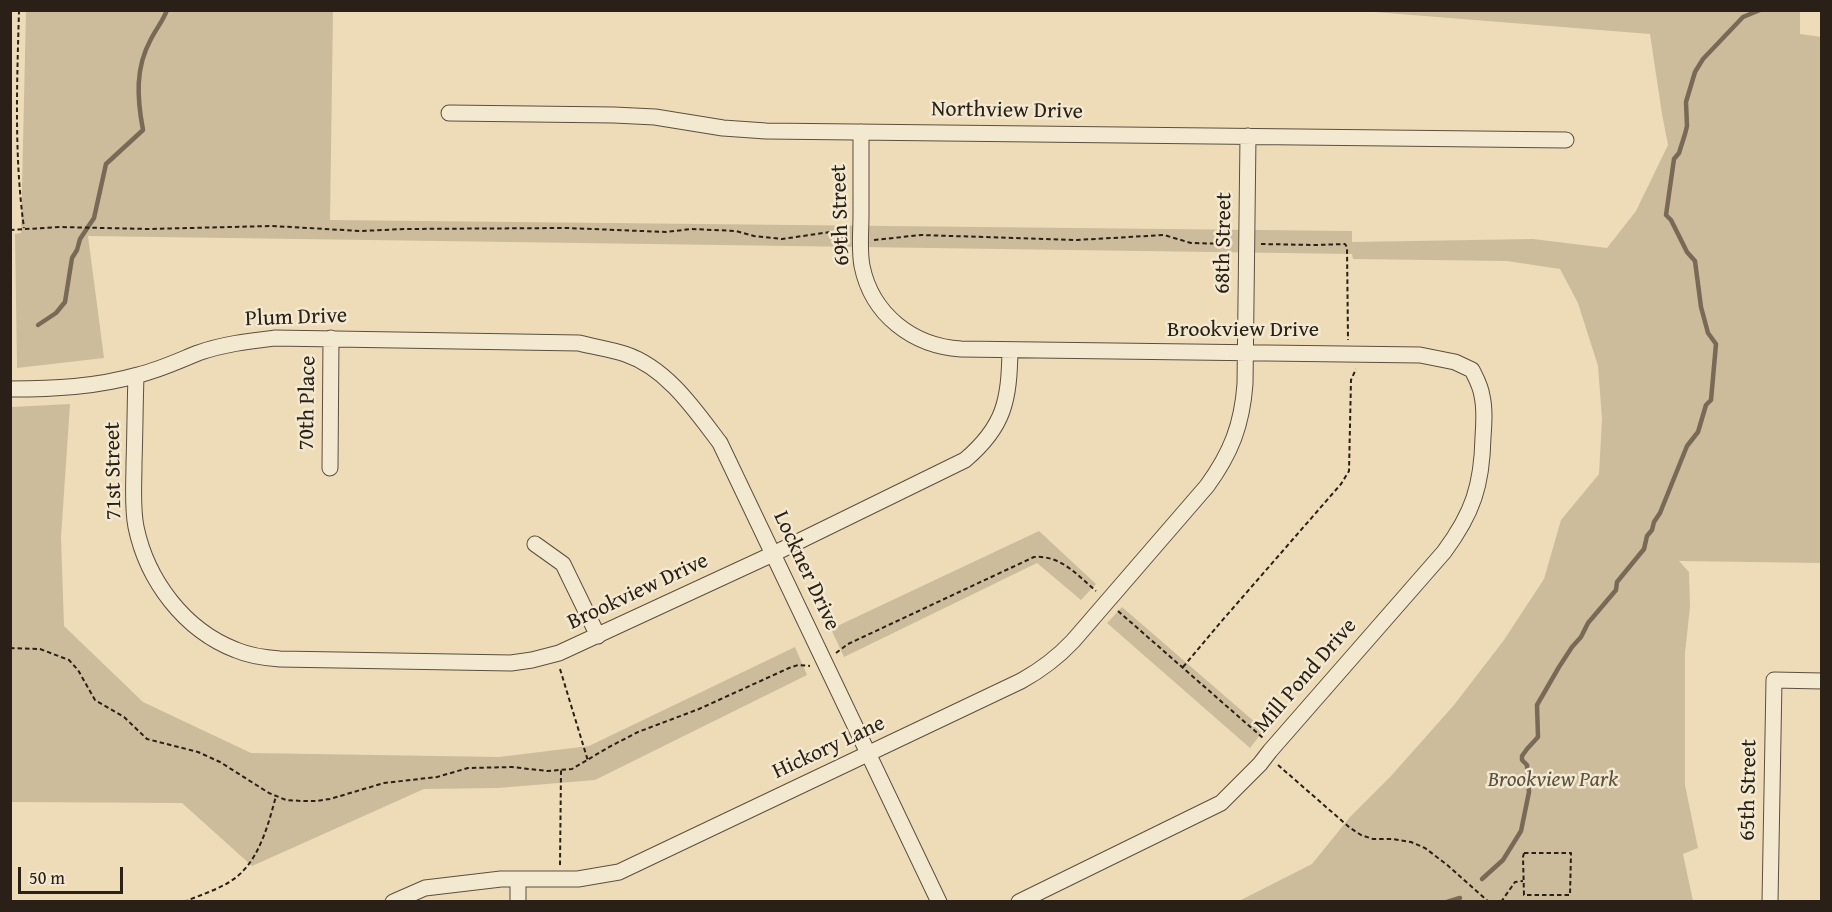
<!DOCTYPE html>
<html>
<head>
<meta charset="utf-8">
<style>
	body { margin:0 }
	#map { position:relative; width:1832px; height:912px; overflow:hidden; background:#eddcb7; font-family:"Gentium Book Plus",serif }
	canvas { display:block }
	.frame { position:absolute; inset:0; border:12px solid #2b2017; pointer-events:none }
	.scale { position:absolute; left:18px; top:867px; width:105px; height:27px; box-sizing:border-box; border:3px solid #2b2017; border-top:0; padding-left:8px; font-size:18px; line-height:21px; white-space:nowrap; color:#2b2017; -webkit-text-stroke:4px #f3e8d0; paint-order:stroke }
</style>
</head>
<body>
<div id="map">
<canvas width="1832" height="912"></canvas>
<div class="frame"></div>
<div class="scale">50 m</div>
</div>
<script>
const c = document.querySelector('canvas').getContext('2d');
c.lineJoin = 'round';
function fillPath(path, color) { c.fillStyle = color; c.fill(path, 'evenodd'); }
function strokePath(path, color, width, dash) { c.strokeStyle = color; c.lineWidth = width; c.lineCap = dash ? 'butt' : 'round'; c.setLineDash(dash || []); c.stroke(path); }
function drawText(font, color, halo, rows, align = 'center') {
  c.font = font + ' "Gentium Book Plus",serif'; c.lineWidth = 5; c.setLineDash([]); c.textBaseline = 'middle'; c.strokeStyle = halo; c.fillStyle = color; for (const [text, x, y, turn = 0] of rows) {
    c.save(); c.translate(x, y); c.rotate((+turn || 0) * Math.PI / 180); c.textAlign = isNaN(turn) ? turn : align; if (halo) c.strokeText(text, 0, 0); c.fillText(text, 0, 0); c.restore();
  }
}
fillPath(new Path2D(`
	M26 11H333L330 220 1352 231V242L1533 239 1607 248 1636 211 1668 145 1662 114 1650 34 1362 11H1800V34L1822 37 1821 563 1679 561 1689 572 1690 607 1685 653V785L1698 848 1683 854 1693 901H1239L1312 864 1350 817 1391 776 1454 705 1504 640 1544 579 1561 520 1599 474 1602 419 1598 366 1578 303 1560 269 1507 261 1353 259 1352 254 88 236 104 358 17 368 15 234 21 233Z
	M70 404 61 537 64 626 143 702 251 753 499 757 589 746 795 647 807 675 595 780 498 788 424 789 252 866 182 803 11 802 10 471 12 407Z
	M1039 531 1096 584 1081 600 1037 563 844 657 831 629Z
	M1122 607 1264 730 1250 748 1107 623Z`), '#ccbc9c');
strokePath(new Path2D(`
	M38 325 56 313 65 302 72 258 77 250 80 239 94 218 106 164 143 130C137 98 135 68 151 39 156 29 163 21 167 10
	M1482 879 1503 860 1521 831 1529 792 1527 765 1522 760V756L1527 749 1538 737 1537 705 1559 667 1572 647 1581 637 1588 623 1616 590 1617 582 1644 549 1647 536 1652 530 1654 522 1660 513 1687 446 1698 432 1706 405 1711 400 1716 344 1708 333 1701 307 1695 261 1687 252 1671 220 1666 215 1674 159 1679 153 1685 134 1687 126 1686 102 1695 72 1703 59 1743 17 1760 10
	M1447 902 1460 898`), '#786a57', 4.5);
const minor = new Path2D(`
	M449 113 614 115 655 117 723 128 766 131 1566 140
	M861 132C861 160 861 187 861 215 861 232 859 250 862 266 872 315 913 346 961 349L1420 355 1455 362 1472 370C1476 378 1481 387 1482 396 1485 409 1484 423 1483 437 1482 485 1473 513 1444 552L1270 751 1260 764 1221 803 1019 902
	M136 376C135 405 135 434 134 463 134 484 132 507 136 527 147 580 184 630 236 650 250 656 266 658 280 659L511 663 532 660 559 653 773 554 965 460C1005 426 1009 400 1010 350
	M10 389C54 389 96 387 138 375 159 370 178 361 198 353 223 344 250 341 275 338L579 343C594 347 610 349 625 354 667 368 695 410 720 443L939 902
	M330 468 331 338
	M535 544 563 564 598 636
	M393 902 425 888 501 879H578L619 872 1021 681C1041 670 1057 658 1073 641L1207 486C1231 453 1242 425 1245 384L1248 136
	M518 902V879
	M1770 902 1774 680 1822 681`);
strokePath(minor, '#5c4f3f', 17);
strokePath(new Path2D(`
	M19 10C17 83 14 156 24 228
	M10 230 60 227 148 229 272 226 361 231 404 229 567 228 666 232 691 229 736 231 754 236 782 239 830 232 847 239
	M874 240 921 235 1077 240 1164 235 1191 243 1232 244
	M1261 244 1316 245 1345 244 1347 247 1348 340
	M1118 611 1263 738
	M10 648 40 649 69 660 78 670 95 700 124 717 147 739 198 752 220 762 269 793 286 800 302 801H316L330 799 384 783 437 777 468 768 512 767 547 771 572 769 609 747 638 732 699 709 789 668 798 665 810 666
	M836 653 848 644 1034 557C1061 555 1077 575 1096 591
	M1183 667 1220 623 1341 484 1349 471 1351 380 1356 369
	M560 669 588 761
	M1278 765 1349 827 1361 835 1373 839H1392L1411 842 1425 848 1446 864 1489 902
	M1524 853H1571L1570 895H1524L1523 857Z
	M560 865 561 770
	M184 902C202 894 228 887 242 872 261 853 269 822 276 796
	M1501 902 1515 882 1523 881`), '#2b2017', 2, [4.5, 3]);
strokePath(minor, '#f3e8d0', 15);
drawText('22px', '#2b2017', '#f3e8d0', [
	["Northview Drive",1007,111,1],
	["69th Street",841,215,-92],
	["68th Street",1224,243,-89],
	["Plum Drive",296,318,-2],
	["Brookview Drive",1243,330],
	["70th Place",308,403,-89],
	["71st Street",114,471,-91],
	["Lockner Drive",806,571,65],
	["Brookview Drive",638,592,-25],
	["Mill Pond Drive",1306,676,-49],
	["Hickory Lane",829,748,-25],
	["65th Street",1749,790,-89]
]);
drawText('italic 22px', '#5b4f3f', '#f3e8d0', [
	["Brookview Park",1553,780]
]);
</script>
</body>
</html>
